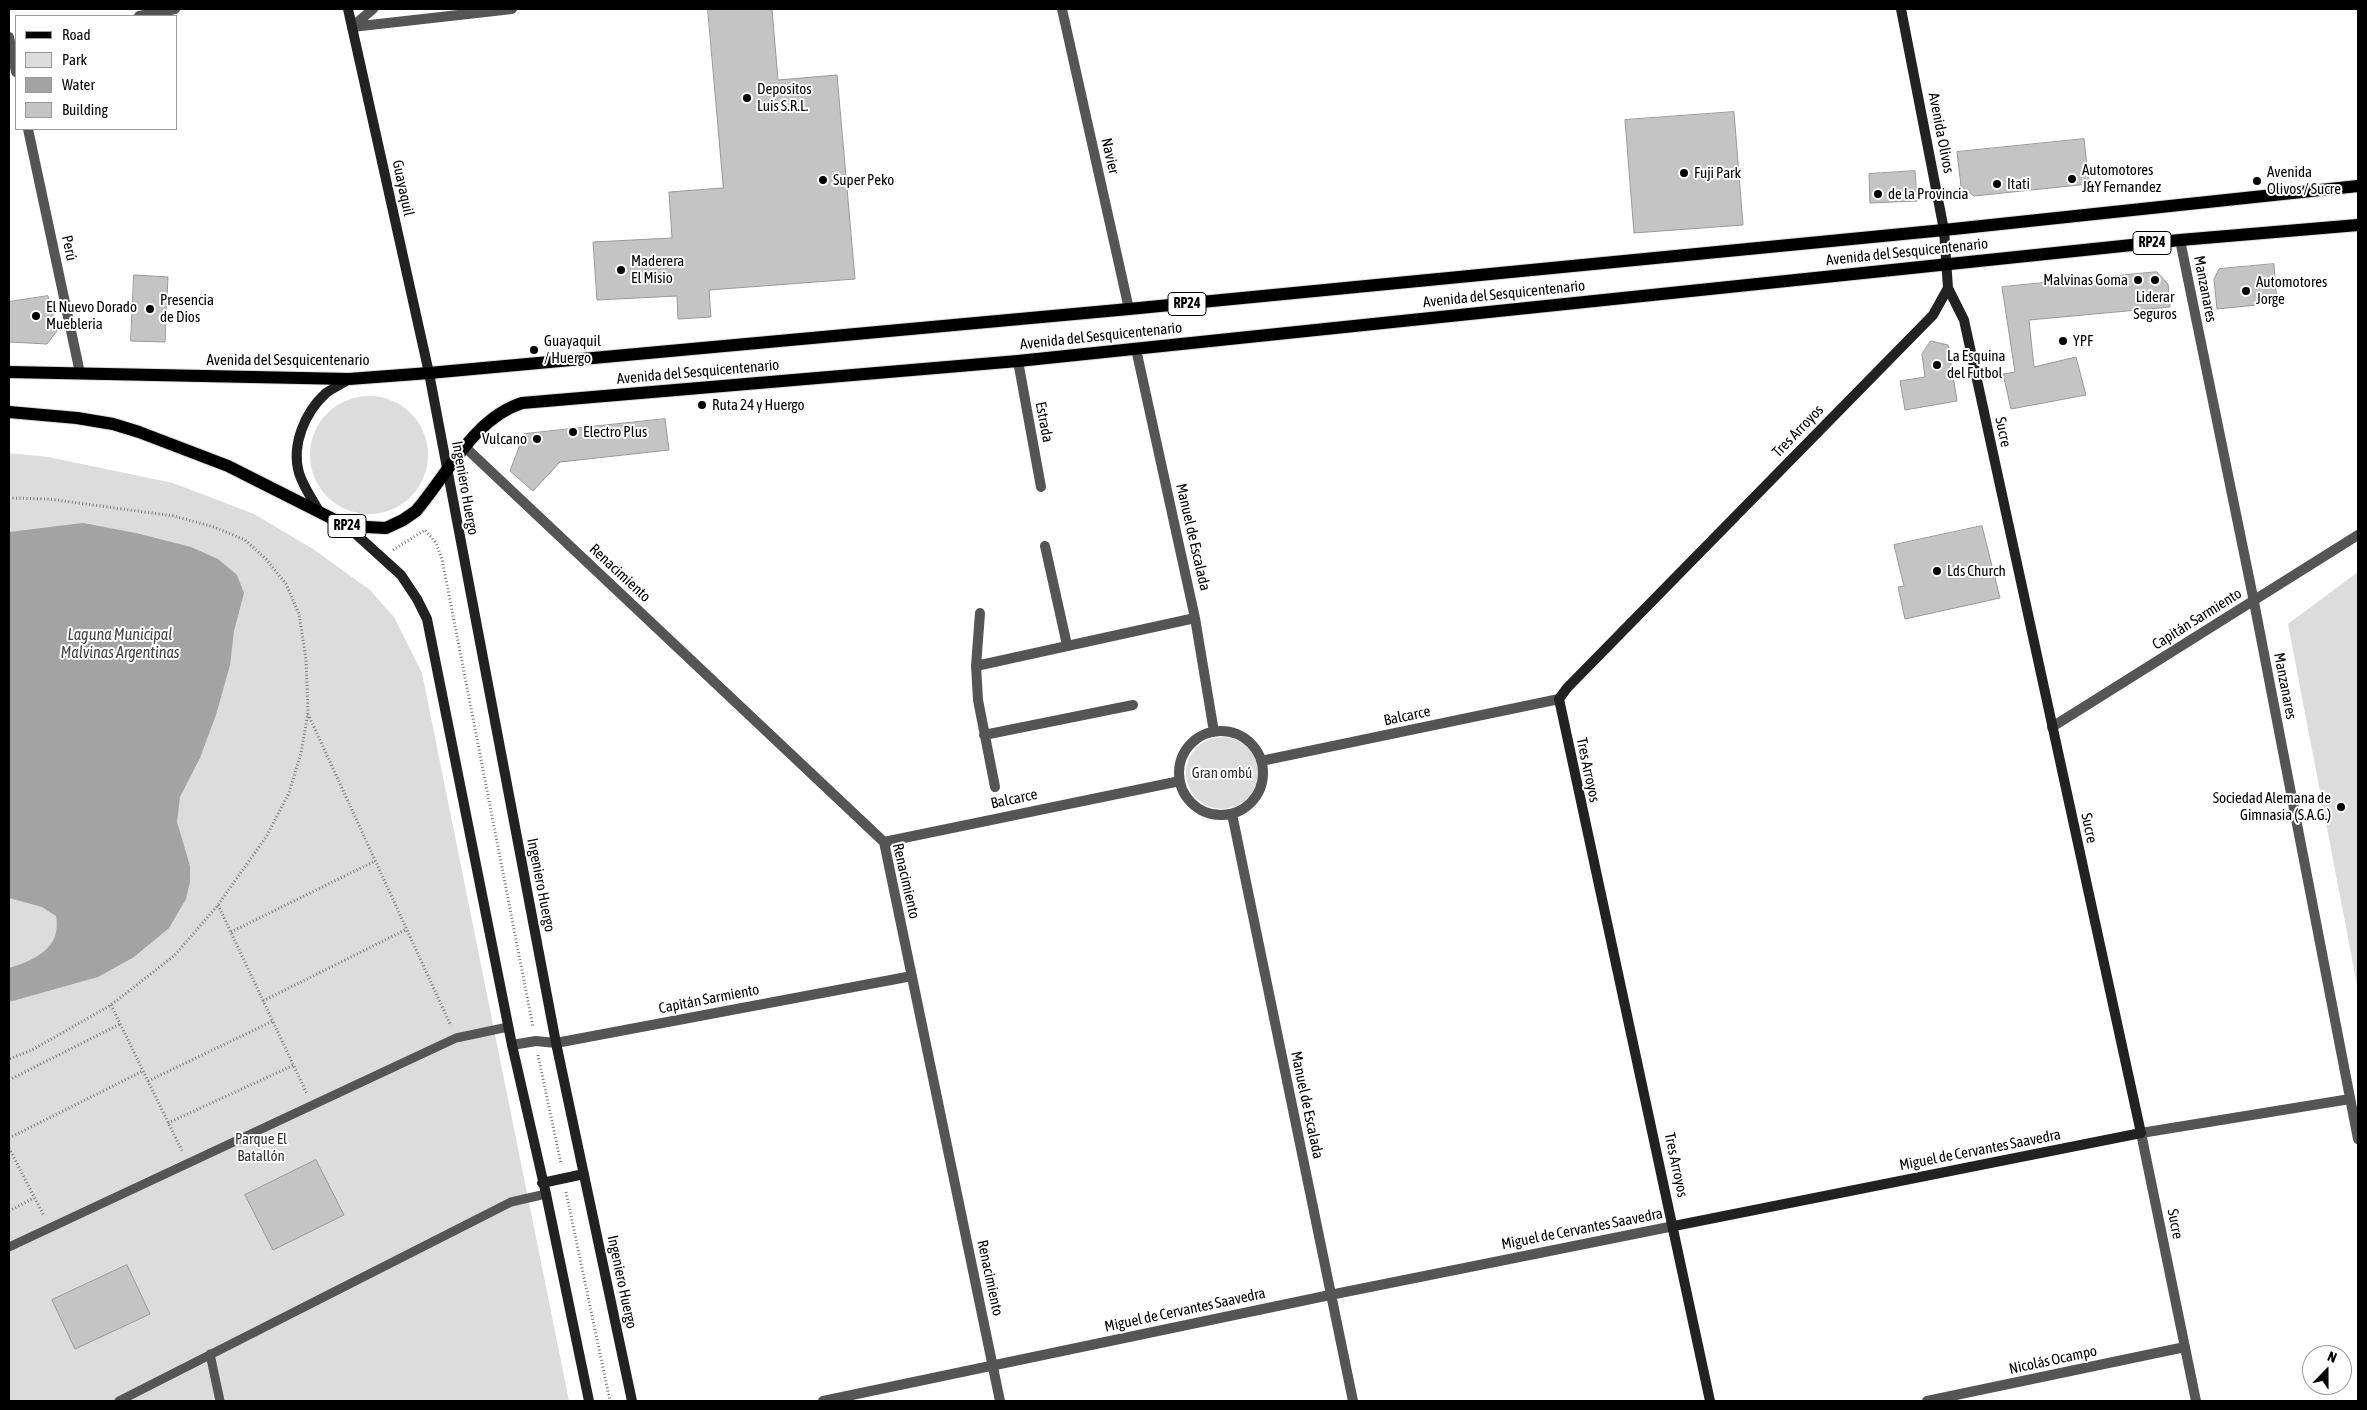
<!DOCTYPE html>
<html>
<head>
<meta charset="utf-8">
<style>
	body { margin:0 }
	#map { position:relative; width:2367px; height:1410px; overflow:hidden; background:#fff; font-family:"Asap Condensed",sans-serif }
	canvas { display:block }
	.frame { position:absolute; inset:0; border:10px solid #000; pointer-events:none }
	.legend { position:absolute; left:15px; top:15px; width:162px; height:115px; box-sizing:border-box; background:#fff; border:1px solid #999; margin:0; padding:6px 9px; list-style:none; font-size:15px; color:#000 }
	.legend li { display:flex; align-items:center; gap:10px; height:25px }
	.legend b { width:25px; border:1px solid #999 }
	.north { position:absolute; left:2302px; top:1345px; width:50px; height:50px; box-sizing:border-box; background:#fff; border:1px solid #999; border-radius:50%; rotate:22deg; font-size:14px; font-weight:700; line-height:20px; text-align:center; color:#000 }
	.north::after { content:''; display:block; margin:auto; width:18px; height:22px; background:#000; clip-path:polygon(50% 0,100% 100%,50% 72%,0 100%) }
</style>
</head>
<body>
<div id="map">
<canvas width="2367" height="1410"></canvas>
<div class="frame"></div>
<ul class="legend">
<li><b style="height:6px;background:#000"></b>Road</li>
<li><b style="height:14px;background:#dcdcdc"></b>Park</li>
<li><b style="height:14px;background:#a3a3a3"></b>Water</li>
<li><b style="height:14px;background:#c4c4c4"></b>Building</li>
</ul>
<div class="north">N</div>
</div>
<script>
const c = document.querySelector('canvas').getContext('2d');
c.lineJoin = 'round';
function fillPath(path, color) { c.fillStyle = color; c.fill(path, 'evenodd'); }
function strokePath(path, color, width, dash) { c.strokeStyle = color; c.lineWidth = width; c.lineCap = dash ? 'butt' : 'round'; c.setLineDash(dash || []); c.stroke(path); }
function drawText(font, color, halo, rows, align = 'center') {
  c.font = font + ' "Asap Condensed",sans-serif'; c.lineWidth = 4; c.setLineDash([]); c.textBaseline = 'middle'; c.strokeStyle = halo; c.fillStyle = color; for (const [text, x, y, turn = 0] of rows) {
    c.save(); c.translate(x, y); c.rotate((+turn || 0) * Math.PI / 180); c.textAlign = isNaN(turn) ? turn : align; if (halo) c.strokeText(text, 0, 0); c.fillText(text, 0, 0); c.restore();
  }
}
fillPath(new Path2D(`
	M310 455a59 59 0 1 1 118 0a59 59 0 1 1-118 0Z
	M9 453 48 457 173 483 254 514 313 549 370 590 394 617 422 673 569 1401H9Z
	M2358 572V990L2288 624Z
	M1186 773a36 36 0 1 1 72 0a36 36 0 1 1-72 0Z`), '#dcdcdc');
fillPath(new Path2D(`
	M83 523 136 533 191 547 218 559 237 575 244 593 234 631 230 665 216 715 200 758 180 797 177 822 190 866V882L186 899 169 928 134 957 98 977 9 1002V968C35 960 62 948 56 916L42 907 9 898V532Z`), '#a3a3a3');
const building = new Path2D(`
	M708 9H772L778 80 837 75 855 279 709 290 711 317 678 319 677 296 597 300 593 242 672 238 669 192 723 188Z
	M1734 112 1743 225 1634 233 1625 120Z
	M2084 139 2089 184 1974 196 1961 186 1957 152Z
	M1915 171 1917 201 1870 203 1869 174Z
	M2274 264 2277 303 2217 309 2214 279 2219 269Z
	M2157 272 2168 284 2170 307 2029 320 2034 367 2076 357 2086 395 2011 409 2003 374 2015 372 2002 287Z
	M134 275 168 277 165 342 131 341Z
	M48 296 57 331 47 344 9 342V302Z
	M1931 341 1948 345 1957 401 1905 410 1900 381 1925 377 1922 354Z
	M665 419 669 450 560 462 533 491 510 471 524 434Z
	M1982 526 2000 598 1905 619 1898 587 1904 586 1894 545Z
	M316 1160 344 1215 273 1250 245 1195Z
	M127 1265 150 1314 75 1349 52 1300Z`);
fillPath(building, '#c4c4c4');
strokePath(building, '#999', 1);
const primary = new Path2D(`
	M9 372 349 379 429 373 1129 309 1944 230 2358 186
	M9 412 77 418 113 424 139 432 228 466 347 526 386 528 403 520 416 511C447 475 474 418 522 403L1018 361 2180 240 2358 225`);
strokePath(primary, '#dbdbdb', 14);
strokePath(new Path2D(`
	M9 498 49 499 174 516 214 527 245 540 266 559 286 584 299 614 306 659 308 713 301 753 289 793 266 837 218 905 175 955 111 1005 32 1050 9 1059
	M393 550 425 530 436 543 442 559 533 1027
	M308 714 451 1026
	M218 905 307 1094
	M231 932 375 861
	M263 1001 407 929
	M111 1005 182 1151
	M538 1055 561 1164
	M9 1080 120 1024
	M148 1081 273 1021
	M168 1123 294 1065
	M9 1138 143 1071
	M9 1148 44 1216
	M566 1192 610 1401
	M9 1211 34 1198`), '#777', 3, [1, 2.5]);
strokePath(new Path2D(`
	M9 1247 456 1038 508 1027
	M210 1354 220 1401
	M119 1401 511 1202 546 1194`), '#555', 9);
strokePath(new Path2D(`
	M1062 9 1129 309
	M139 16 175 9
	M352 27 512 9
	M352 27 373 9
	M9 37 16 72
	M28 129 80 373
	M2180 240 2254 602 2358 1139
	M1136 349 1195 618 1214 732
	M1018 361 1041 487
	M466 448 884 842 1000 1401
	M1045 546 1067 645
	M976 666 980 613
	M2052 727 2358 535
	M1179 773a42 42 0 1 1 84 0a42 42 0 1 1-84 0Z
	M984 735 1133 705
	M1261 761 1559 699
	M995 787 978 700 976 666 1195 618
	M1232 814 1353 1401
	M884 842 1180 781
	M512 1045 536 1041 556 1043 912 976
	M823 1401 1330 1295 1674 1226
	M1927 1401 2185 1347
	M2196 1401 2141 1133 2350 1099`), '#555', 10);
strokePath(new Path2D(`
	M348 9 429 373 556 1043 632 1401
	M319 511C312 499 303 486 299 473 291 445 305 412 326 393 333 388 342 384 349 379
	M347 526 401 575 417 599 427 619 512 1045 546 1194 589 1401
	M542 1183 584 1174
	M1674 1226 2141 1133 1964 320 1948 288 1944 230 1901 9
	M1710 1401 1559 699 1567 688 1933 315 1948 288`), '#222', 10);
strokePath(primary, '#000', 12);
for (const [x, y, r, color] of [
	[747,98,5,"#000"],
	[1684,173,5,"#000"],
	[2072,179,5,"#000"],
	[823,180,5,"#000"],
	[2257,181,5,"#000"],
	[1997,184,5,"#000"],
	[1878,194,5,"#000"],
	[621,270,5,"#000"],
	[2138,280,5,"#000"],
	[2155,280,5,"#000"],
	[2246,291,5,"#000"],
	[150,309,5,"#000"],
	[36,316,5,"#000"],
	[2063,341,5,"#000"],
	[534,350,5,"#000"],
	[1937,365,5,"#000"],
	[702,405,5,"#000"],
	[573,432,5,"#000"],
	[537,439,5,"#000"],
	[1937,571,5,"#000"],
	[2341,807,5,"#000"]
]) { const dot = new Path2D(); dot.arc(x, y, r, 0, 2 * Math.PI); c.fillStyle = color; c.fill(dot); strokePath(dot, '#fff', 2); }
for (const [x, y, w] of [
	[2152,243,38],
	[1187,304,38],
	[347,526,38]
]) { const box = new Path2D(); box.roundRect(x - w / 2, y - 11.5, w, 23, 4); c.fillStyle = '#fff'; c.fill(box); strokePath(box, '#000', 1); }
drawText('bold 14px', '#000', null, [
	["RP24",2152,243],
	["RP24",1187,304],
	["RP24",347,526]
]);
drawText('15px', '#000', '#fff', [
	["Depositos",757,89],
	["Luis S.R.L.",757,106],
	["Automotores",2082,170],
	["J&Y Fernandez",2082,187],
	["Avenida",2267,172],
	["Olivos / Sucre",2267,189],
	["Fuji Park",1694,173],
	["Super Peko",833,180],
	["Itati",2007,184],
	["de la Provincia",1888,194],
	["Maderera",631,261],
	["El Misio",631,278],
	["Malvinas Goma",2128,280,"right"],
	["Automotores",2256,282],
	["Jorge",2256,299],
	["Liderar",2155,297,"center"],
	["Seguros",2155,314,"center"],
	["Presencia",160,300],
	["de Dios",160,317],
	["El Nuevo Dorado",46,307],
	["Muebleria",46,324],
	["Guayaquil",544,341],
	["/ Huergo",544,358],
	["YPF",2073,341],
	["La Esquina",1947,356],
	["del Futbol",1947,373],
	["Ruta 24 y Huergo",712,405],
	["Electro Plus",583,432],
	["Vulcano",527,439,"right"],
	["Lds Church",1947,571],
	["Sociedad Alemana de",2331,798,"right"],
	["Gimnasia (S.A.G.)",2331,815,"right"]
], 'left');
drawText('15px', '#000', '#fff', [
	["Avenida Olivos",1941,133,79],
	["Navier",1110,156,77],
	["Guayaquil",403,188,78],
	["Perú",69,248,78],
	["Avenida del Sesquicentenario",1907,252,-6],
	["Manzanares",2205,289,79],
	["Avenida del Sesquicentenario",1504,294,-6],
	["Avenida del Sesquicentenario",1101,336,-6],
	["Avenida del Sesquicentenario",288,360],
	["Avenida del Sesquicentenario",698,372,-5],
	["Estrada",1044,422,79],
	["Tres Arroyos",1798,431,-46],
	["Sucre",2003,432,78],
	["Ingeniero Huergo",465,488,80],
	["Manuel de Escalada",1193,537,77],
	["Renacimiento",620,573,43],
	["Capitán Sarmiento",2197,619,-32],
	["Manzanares",2285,686,79],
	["Balcarce",1407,716,-12],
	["Tres Arroyos",1588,770,78],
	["Balcarce",1014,799,-12],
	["Sucre",2089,828,78],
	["Renacimiento",906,881,77],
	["Ingeniero Huergo",541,885,79],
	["Capitán Sarmiento",709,999,-11],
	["Manuel de Escalada",1307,1105,78],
	["Miguel de Cervantes Saavedra",1980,1150,-11],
	["Tres Arroyos",1676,1165,78],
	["Sucre",2175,1224,79],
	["Miguel de Cervantes Saavedra",1582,1229,-11],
	["Renacimiento",990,1278,78],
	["Ingeniero Huergo",622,1282,78],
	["Miguel de Cervantes Saavedra",1185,1310,-12],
	["Nicolás Ocampo",2053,1360,-12]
]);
drawText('15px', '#333', '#fff', [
	["Gran ombú",1222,773],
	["Parque El",261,1139],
	["Batallón",261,1156]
]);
drawText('italic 16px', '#444', '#fff', [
	["Laguna Municipal",120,635],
	["Malvinas Argentinas",120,653]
]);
</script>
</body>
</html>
